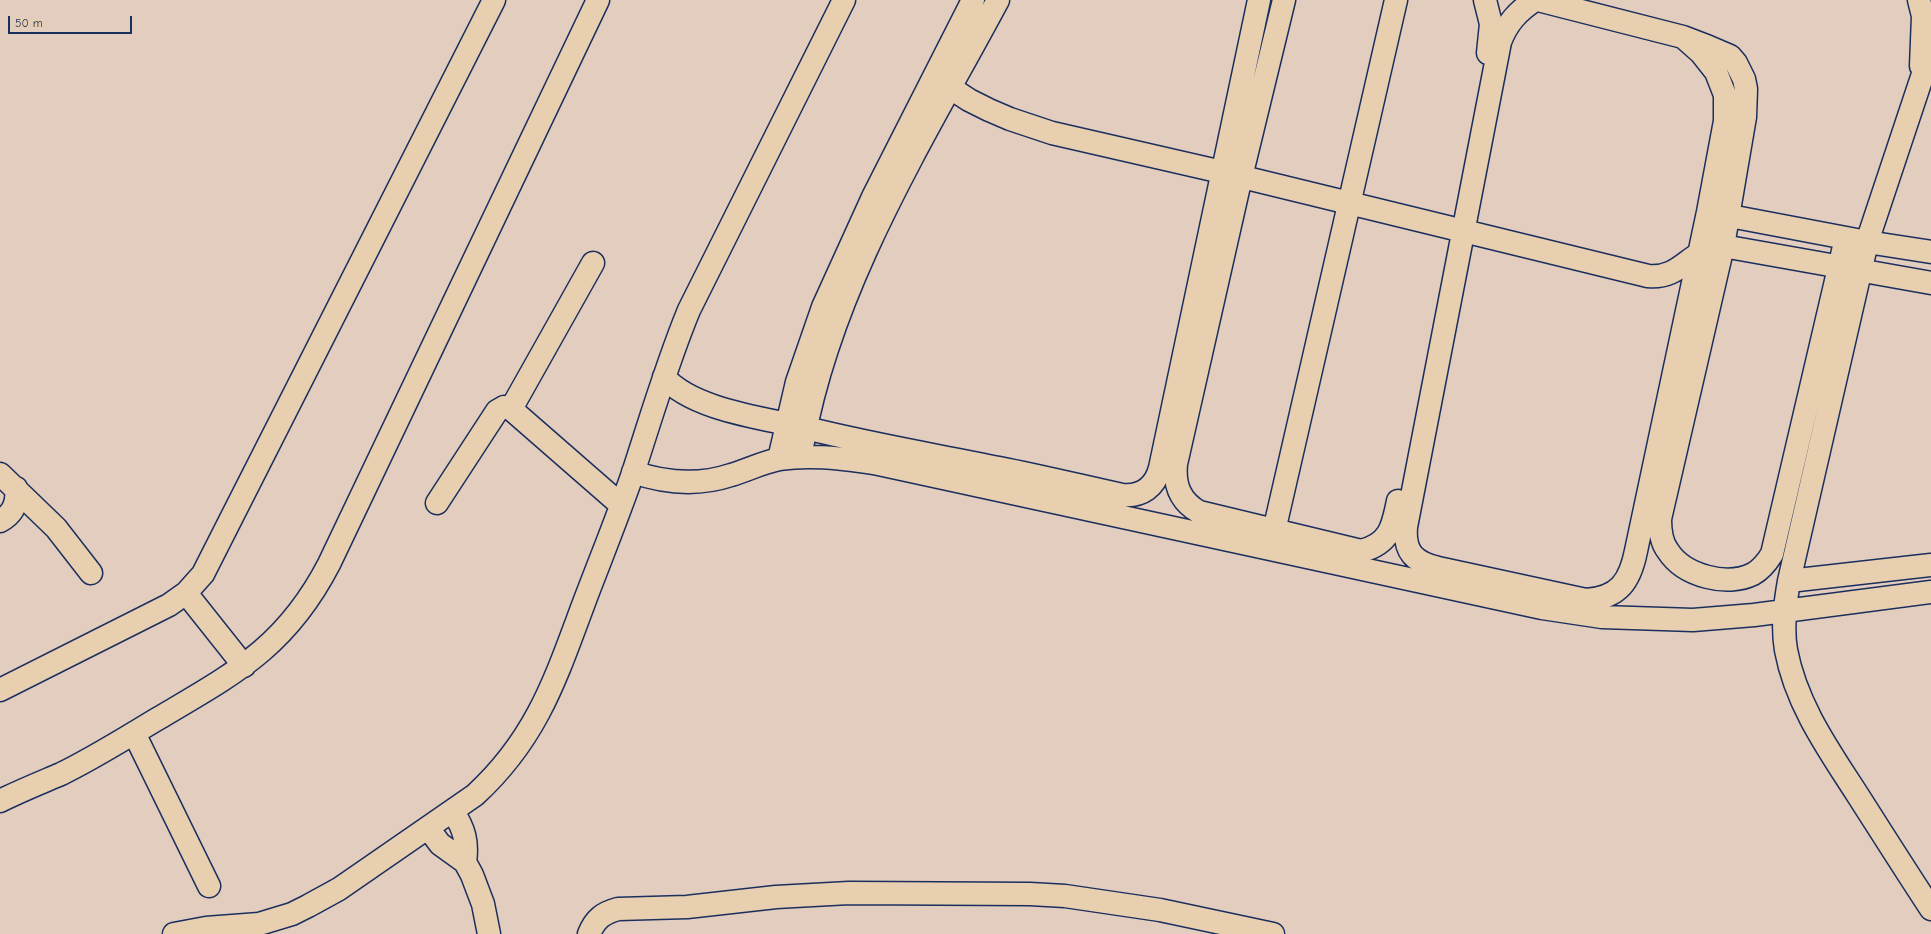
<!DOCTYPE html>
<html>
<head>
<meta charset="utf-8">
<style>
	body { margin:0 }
	#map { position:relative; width:1931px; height:934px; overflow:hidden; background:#e3cdbf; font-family:"Comic Neue",sans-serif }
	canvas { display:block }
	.scale { position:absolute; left:8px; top:16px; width:124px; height:18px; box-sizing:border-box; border:2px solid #1b2f5e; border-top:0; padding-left:5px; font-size:12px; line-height:14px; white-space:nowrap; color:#1b2f5e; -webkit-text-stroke:3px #e8cfb0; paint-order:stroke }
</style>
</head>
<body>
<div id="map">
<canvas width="1931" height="934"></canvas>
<div class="scale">50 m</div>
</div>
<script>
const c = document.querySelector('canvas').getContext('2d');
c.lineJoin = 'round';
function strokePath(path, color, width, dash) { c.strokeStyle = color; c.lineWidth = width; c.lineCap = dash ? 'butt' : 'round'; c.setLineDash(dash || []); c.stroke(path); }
const minor = new Path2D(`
	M1284 0 1241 177 1176 464C1174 485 1180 501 1199 512L1361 551C1390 544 1393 526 1398 501
	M1485 0 1491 24 1488 53
	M1535 0C1518 11 1507 23 1500 42L1406 527C1404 552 1414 562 1438 568L1586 600C1619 598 1630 581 1636 551L1708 212 1725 121V95L1716 72 1701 53 1683 37
	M1538 0 1683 37 1709 47 1730 56 1736 63 1744 79 1746 89 1745 117 1723 246 1660 519C1660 531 1661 542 1668 551 1684 576 1727 587 1753 574 1762 569 1767 562 1772 554L1846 238
	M1919 0 1923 16 1921 66
	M1931 50 1867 242 1789 581C1785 604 1782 627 1786 650 1796 704 1828 749 1857 794 1882 833 1906 871 1931 909
	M934 77 969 100 989 110 1010 119 1052 133 1222 172 1648 276C1683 279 1688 249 1723 246L1931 283
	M1714 213 1867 242 1931 252
	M664 377C693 410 764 418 806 428 870 444 934 455 999 468 1040 476 1081 486 1122 495 1142 497 1155 487 1160 468L1259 0
	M511 409 593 263
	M803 442C832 283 923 140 998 0
	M779 459 797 382 823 307 873 197 973 0
	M633 472C665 483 698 486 731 475 748 470 763 462 780 459 812 454 843 459 874 463L1542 608 1602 617 1693 620 1754 615 1931 592
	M0 474 56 528 91 573
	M437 503 497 411 504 407 511 409 621 505
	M0 521C13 514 18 503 16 488
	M1274 531 1396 0
	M1789 581 1931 565
	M186 593 244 666
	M0 690 169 605 186 593 203 574 494 0
	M134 733 209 886
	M0 801C20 791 40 783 61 774 94 758 127 737 159 718 235 673 286 647 329 564L598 0
	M453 812C464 828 468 842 465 862
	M428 828 440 844 465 862 472 875 483 904 489 934
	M174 934 206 928 259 924 292 914 308 906 339 889 475 795C538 737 556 677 585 600 601 558 618 516 633 473 651 418 667 363 689 310L844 0
	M589 934C595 919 603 913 618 909L687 907 776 897 849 893 1030 894 1065 896 1160 910 1273 934`);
strokePath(minor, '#1b2f5e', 25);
strokePath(minor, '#e8cfb0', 22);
</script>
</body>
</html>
